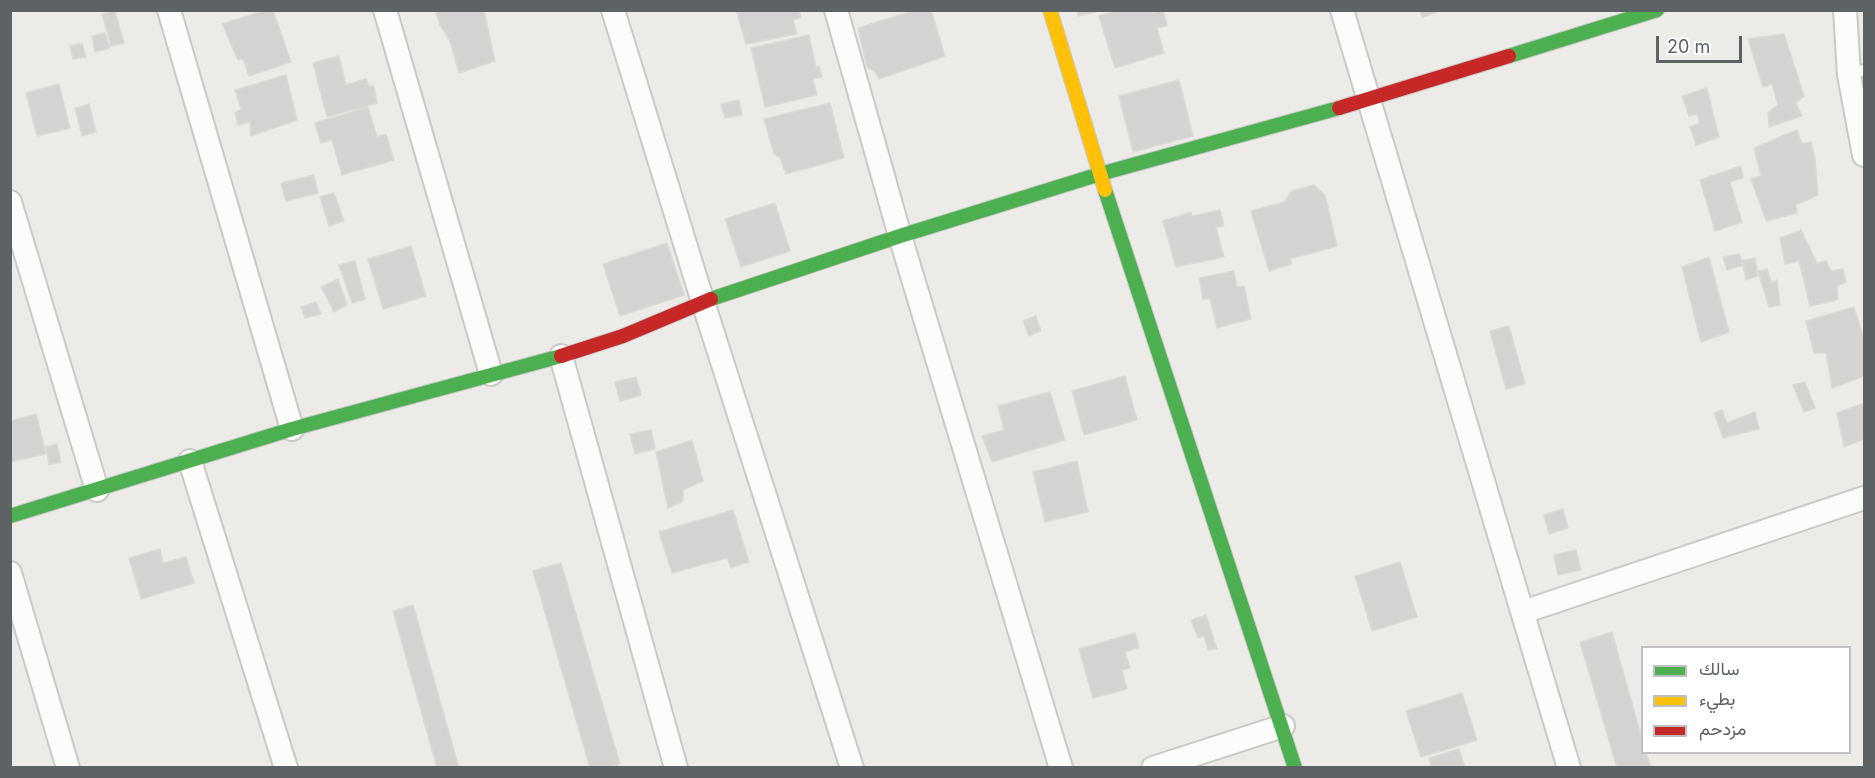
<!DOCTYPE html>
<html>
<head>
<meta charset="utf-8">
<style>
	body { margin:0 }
	#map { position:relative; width:1875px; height:778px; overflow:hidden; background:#edebe7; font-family:Inter,Vazirmatn,sans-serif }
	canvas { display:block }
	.frame { position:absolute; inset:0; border:12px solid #5d6265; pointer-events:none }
	.legend { position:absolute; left:1641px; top:646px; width:210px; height:108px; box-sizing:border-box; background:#fff; border:2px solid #bec0c1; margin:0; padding:8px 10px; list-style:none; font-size:18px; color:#5d6265 }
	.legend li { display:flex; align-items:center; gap:12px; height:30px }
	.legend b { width:30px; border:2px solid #bec0c1 }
	.scale { position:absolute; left:1656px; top:36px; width:86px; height:27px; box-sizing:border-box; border:3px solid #5d6265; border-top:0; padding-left:8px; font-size:18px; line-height:21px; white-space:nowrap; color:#5d6265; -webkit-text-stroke:4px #fff; paint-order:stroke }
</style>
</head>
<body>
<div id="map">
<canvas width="1875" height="778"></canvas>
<div class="frame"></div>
<ul class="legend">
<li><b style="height:8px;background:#4caf50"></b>سالك</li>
<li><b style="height:8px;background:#ffc107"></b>بطيء</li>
<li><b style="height:8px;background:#c62828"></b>مزدحم</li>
</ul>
<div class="scale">20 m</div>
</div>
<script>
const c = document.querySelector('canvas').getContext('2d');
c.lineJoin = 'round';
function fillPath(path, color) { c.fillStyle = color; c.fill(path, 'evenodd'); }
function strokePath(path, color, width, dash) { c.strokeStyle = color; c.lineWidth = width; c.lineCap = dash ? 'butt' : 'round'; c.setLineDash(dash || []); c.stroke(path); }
const building = new Path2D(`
	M267 10H273L291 62 249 76 243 59 238 60 222 24Z
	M435 10H486L484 11 495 61 459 73 450 41 440 25Z
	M736 10H799L801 18 793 20 797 34 746 44Z
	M916 10H931L945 56 879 79 875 72 867 67 858 28Z
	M1077 10H1098L1099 11 1078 16Z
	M1118 10H1151L1152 13 1163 10 1167 26 1157 28 1164 53 1115 68 1099 16Z
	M1420 10H1443L1422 17Z
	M115 11 124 43 111 46 102 14Z
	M105 33 110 48 95 52 92 36Z
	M1784 34 1804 96 1796 103 1802 116 1769 127 1768 112 1778 105 1772 84 1763 87 1748 39Z
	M809 35 816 67 819 66 822 77 813 79 817 95 765 107 751 48Z
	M82 43 86 57 73 59 70 46Z
	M339 56 346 85 366 79 369 86H374L377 103 327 117 313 63Z
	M286 75 297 120 251 136 250 122 238 125 235 113 241 109 235 90Z
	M1179 80 1193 136 1133 152 1119 96Z
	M59 84 70 128 37 136 26 93Z
	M1707 88 1719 137 1696 145 1690 127 1700 123 1697 114 1689 116 1682 96Z
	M739 100 742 115 725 118 721 104Z
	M830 103 844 158 786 174 780 158 774 154 764 119Z
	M89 104 96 132 82 136 75 108Z
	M368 107 377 137 386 134 394 160 342 175 332 140 321 143 315 123Z
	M1797 130 1802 144 1811 142 1815 158 1818 195 1796 205 1797 213 1766 221 1751 179 1761 176 1754 148Z
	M1741 166 1743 178 1730 182 1742 222 1715 231 1700 180Z
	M314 175 318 193 286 201 281 183Z
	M1314 185 1325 195 1337 246 1290 259 1292 264 1269 271 1251 211 1284 202 1292 191Z
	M334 193 344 221 329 226 320 197Z
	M775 203 790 251 741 267 725 219Z
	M1220 210 1224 226 1216 227 1224 257 1176 267 1163 221 1191 212 1192 216Z
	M1801 230 1817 263 1826 261 1831 271 1843 269 1846 282 1837 286 1838 300 1810 306 1799 261 1785 264 1780 238Z
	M667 243 684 295 620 316 603 264Z
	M411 246 426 296 383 309 368 259Z
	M1739 254 1744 265 1727 270 1723 257Z
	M1709 257 1729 332 1701 342 1682 267Z
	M1755 258 1758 276 1746 280 1742 261Z
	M355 261 365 299 352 303 339 265Z
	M1767 269 1771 282 1777 280 1780 305 1769 307 1758 271Z
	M1234 271 1237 287 1244 286 1251 319 1217 328 1210 299H1203L1199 278Z
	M338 279 347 305 334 312 321 287Z
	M316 302 321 314 305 318 301 307Z
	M1854 307 1864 339V376L1832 388 1826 353H1814L1806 321Z
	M1036 316 1041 331 1029 336 1023 321Z
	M1509 326 1525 384 1506 389 1490 331Z
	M1125 376 1137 420 1084 435 1072 391Z
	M636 377 641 395 620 401 615 382Z
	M1805 382 1815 408 1804 412 1793 385Z
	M1050 392 1065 440 992 462 982 436 1004 430 998 406Z
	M1864 403V439L1844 447 1837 413Z
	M1722 410 1727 423 1755 412 1759 429 1723 438 1714 413Z
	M36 414 46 454 10 462V421Z
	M651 430 655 449 635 454 630 434Z
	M692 440 703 481 683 490V501L668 508 656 452Z
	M57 444 61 462 49 465 46 447Z
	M1077 461 1088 512 1045 522 1033 472Z
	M1563 509 1568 528 1549 534 1544 515Z
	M733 510 749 562 731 568 727 558 672 573 659 532Z
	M160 549 163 563 186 557 194 583 141 599 129 558Z
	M1576 550 1581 570 1558 575 1554 555Z
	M1400 562 1417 617 1372 631 1355 576Z
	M561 563 620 764 608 768H590L533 571Z
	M413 605 459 768H437L393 611Z
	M1206 615 1217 649 1208 650 1204 636 1198 638 1191 620Z
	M1612 632 1642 739V752H1646L1651 768H1617L1580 642Z
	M1135 633 1139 647 1125 652 1130 668 1122 670 1127 689 1093 698 1079 649Z
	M1462 693 1477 740 1421 757 1406 711Z
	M1459 749 1465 768H1432L1429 758Z`);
fillPath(building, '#d4d3d1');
strokePath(building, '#dcdad6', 1.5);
const lane = new Path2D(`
	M1849 75 1864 70`);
const street = new Path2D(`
	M169 10 292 429
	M385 10 491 374
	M613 10 703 302 852 768
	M836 10 900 236 1061 768
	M1342 10 1569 768
	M1845 10 1849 75 1864 155
	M10 202 97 490
	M561 356 676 768
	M190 461 286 768
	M10 573 68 768
	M1523 612 1864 498
	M1153 768 1283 726`);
const fast = new Path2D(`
	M1509 56 1657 10
	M1105 190 1295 768
	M711 299 900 236 1100 174 1339 108
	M10 516 292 429 561 356`);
const slow = new Path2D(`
	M1050 10 1105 190`);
const jam = new Path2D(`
	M1339 108 1509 56
	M561 356 623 336 711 299`);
strokePath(lane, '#c9c9c8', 14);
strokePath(street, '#c9c9c8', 26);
strokePath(fast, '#c8c8c7', 16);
strokePath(slow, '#c8c8c7', 16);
strokePath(jam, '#c8c8c7', 16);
strokePath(lane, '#fcfcfb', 10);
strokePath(street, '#fcfcfb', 22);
strokePath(fast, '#4caf50', 14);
strokePath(slow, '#ffc107', 14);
strokePath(jam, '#c62828', 14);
</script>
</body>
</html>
